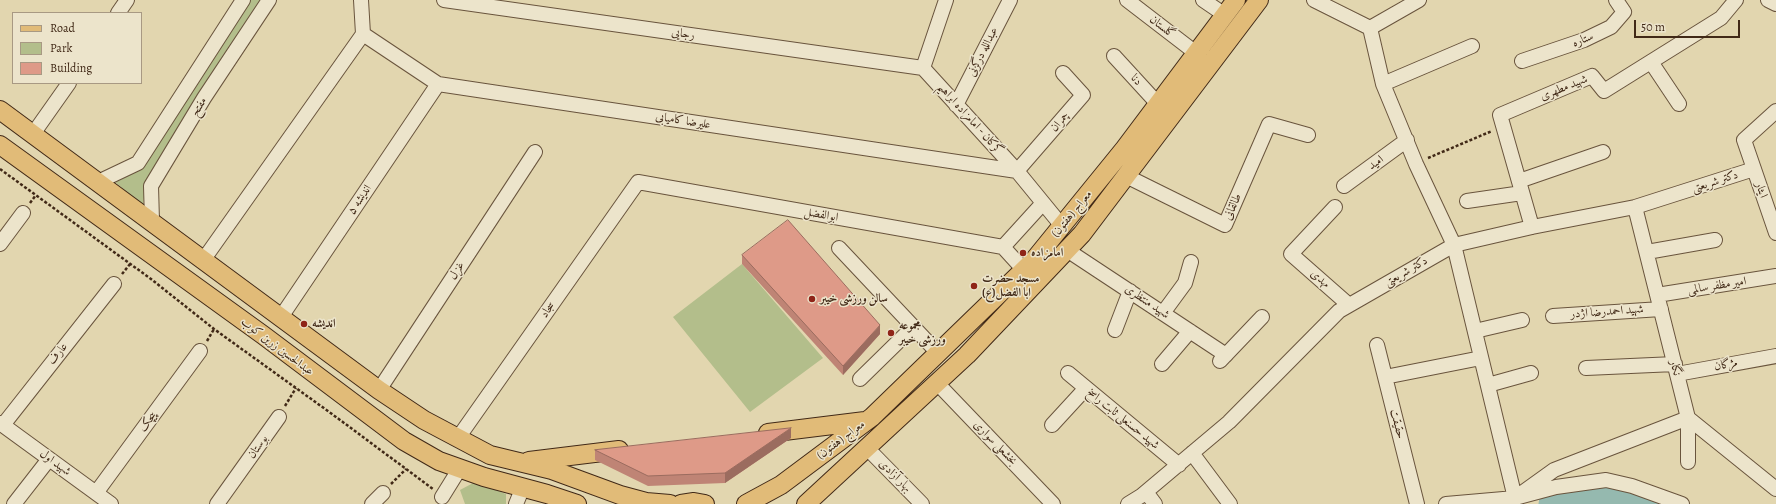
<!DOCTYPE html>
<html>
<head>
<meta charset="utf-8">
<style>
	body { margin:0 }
	#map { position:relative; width:1776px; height:504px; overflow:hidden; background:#e2d6af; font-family:Alegreya,serif }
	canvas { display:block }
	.legend { position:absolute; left:12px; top:12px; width:130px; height:72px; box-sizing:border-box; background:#ece4cb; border:1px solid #a89983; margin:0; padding:5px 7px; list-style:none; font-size:12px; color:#412917 }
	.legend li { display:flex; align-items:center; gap:8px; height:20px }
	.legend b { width:20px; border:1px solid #a89983 }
	.scale { position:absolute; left:1634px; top:20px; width:106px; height:18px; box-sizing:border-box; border:2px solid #412917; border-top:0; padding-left:5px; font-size:12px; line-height:14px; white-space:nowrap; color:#412917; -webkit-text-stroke:3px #ece4cb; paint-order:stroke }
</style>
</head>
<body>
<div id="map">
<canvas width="1776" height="504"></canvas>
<ul class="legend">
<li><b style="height:5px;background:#e1bb78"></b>Road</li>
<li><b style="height:11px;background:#b3be8b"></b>Park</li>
<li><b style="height:11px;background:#de9a88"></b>Building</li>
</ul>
<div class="scale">50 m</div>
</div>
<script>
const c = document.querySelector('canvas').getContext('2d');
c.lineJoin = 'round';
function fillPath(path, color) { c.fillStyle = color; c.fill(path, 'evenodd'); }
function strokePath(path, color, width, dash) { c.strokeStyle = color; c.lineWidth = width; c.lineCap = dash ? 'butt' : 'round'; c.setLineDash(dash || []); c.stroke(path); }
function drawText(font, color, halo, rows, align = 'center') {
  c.font = font + ' Alegreya,Amiri,serif'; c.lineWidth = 3; c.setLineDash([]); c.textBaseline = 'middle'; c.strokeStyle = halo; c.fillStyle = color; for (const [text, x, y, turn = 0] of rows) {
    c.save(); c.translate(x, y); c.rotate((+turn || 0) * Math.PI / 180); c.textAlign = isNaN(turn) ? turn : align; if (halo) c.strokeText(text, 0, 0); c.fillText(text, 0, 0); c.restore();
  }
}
fillPath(new Path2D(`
	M249 0H264L146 181 143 206 114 181 140 168Z
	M742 264 823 358 750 412 673 317Z
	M475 482 506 494V504H465L460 490Z`), '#b3be8b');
strokePath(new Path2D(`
	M1551 504 1587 498 1643 502 1649 504`), '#95b9af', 25);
const minor = new Path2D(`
	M444 0 923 68
	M946 0 923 68 1017 171 1062 226
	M1127 0 1196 53
	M1203 0 1225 15
	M1314 0 1370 28 1383 84 1416 164 1454 245 1515 498 1554 470 1688 418V462
	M1768 0 1776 4
	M118 13 127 0
	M1370 28 1419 0
	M363 34 438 84 1017 171 1083 95 1063 73
	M1114 56 1158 104
	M1522 61 1584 40 1611 27 1624 12 1616 0
	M1651 62 1679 104
	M1383 84 1472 46
	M956 105 1010 0
	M1776 111 1744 140 1776 233
	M33 134 69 83
	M1126 176 1225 225 1269 124 1308 135
	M1519 181 1603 152
	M98 182 138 163 243 0
	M1344 186 1407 140
	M1467 201 1522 193
	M1335 207 1291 254 1349 305
	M1635 207 1688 418 1776 489
	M152 221 151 186 204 98 269 0
	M1532 227 1500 115 1592 76 1604 91 1721 18 1736 0
	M0 244 23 213
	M1003 247 1043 203
	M1003 247 1024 270
	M839 248 938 353
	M1067 250 1226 355
	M1647 252 1715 240
	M204 259 363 34 361 0
	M1657 295 1776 276
	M1163 313 1185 283 1191 262
	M1553 316 1661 309
	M281 317 438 84
	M1115 330 1130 291
	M1475 331 1522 320
	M1377 345 1417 504
	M1220 361 1262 317
	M1162 364 1190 331
	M1586 368 1675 364
	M1068 373 1179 465
	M1677 374 1776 356
	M1385 377 1481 358
	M860 379 908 332
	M937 383 1053 504
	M1488 385 1531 373
	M379 390 535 152
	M0 423 111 504
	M3 425 114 284
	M1052 425 1086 388
	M458 438 638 182 1003 247
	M867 448 922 504
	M1192 453 1230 504
	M1146 492 1155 504
	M96 493 200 351
	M442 497 460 468
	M14 504 49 459
	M217 504 279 417
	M372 504 383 493
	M516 504 523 487
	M1128 504 1141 496 1229 422 1339 311 1454 245 1532 227 1635 207 1754 169
	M1446 504 1515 498 1556 487 1606 480 1632 486 1682 504`);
const major = new Path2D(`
	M0 110 379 390 424 420 490 455 552 470 620 495 646 502 670 504
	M0 145 263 335 404 441 439 461 484 477 547 494 577 504
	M768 433 865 421
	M529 461 619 450
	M681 504 694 502 705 504
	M746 504 781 485 872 417 1034 260 1125 148 1236 0
	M806 504 967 355 1082 234 1259 0`);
strokePath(minor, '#69543d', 16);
strokePath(major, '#412917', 20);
strokePath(new Path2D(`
	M1428 158 1492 131
	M0 169 151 279 214 329 332 414 433 489
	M30 203 36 195
	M122 274 130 264
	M207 341 214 329
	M285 406 296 388
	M391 484 406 469`), '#412917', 2.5, [3, 2]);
strokePath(minor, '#ece4cb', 14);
strokePath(major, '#e1bb78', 18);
fillPath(new Path2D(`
	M742 255 880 334 843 375 742 264Z
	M791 438 725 483 648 486 595 460V450Z`), '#bf8475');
fillPath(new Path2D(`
	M880 325V334L843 375V366Z
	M791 428V438L725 483V473Z`), '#9b6c5f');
const building = new Path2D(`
	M788 220 880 325 843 366 742 255Z
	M791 428 725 473 648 476 595 450Z`);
fillPath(building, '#de9a88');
strokePath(building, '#9b6c5f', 1);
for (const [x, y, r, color] of [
	[1023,253,4,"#8f2418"],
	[974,286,4,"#8f2418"],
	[812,299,4,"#8f2418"],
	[304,324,4,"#8f2418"],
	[891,333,4,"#8f2418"]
]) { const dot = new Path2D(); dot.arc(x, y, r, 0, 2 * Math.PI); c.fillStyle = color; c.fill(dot); strokePath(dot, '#ece4cb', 1.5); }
drawText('12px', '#412917', '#ece4cb', [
	["گلستان",1162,27,38],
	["رجایی",683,34,8],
	["ستاره",1583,40,-22],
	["عبدالله درگزنی",983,52,-63],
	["دنا",1136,80,47],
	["شهید مطهری",1564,88,-22],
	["مفتح",199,107,-59],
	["گرکان - امامزاده ابراهیم",970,119,48],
	["علیرضا کامیابی",683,121,9],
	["چمران",1060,122,-49],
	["امید",1376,163,-36],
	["دکتر شریعتی",1715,182,-18],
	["ایثار",1761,190,71],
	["اندیشه ۵",360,200,-56],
	["طالقانی",1233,207,-66],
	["معراج (هفتون)",1072,214,-51],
	["ابوالفضل",821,215,10],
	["غزل",457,271,-57],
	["دکتر شریعتی",1406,272,-30],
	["مهدی",1320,279,41],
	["امیر مظفر سالمی",1717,286,-9],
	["شهید منتظری",1147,302,34],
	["سجاد",548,310,-55],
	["شهید احمدرضا اژدر",1607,312,-4],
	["عبدالحسین زرین کوب",277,347,37],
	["عارف",58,354,-52],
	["مژگان",1726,365,-10],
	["نگار",1675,368,76],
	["شهید حسنعلی ثابت راسخ",1123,419,39],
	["پیچک",148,422,-54],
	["حقیقت",1397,424,76],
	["معراج (هفتون)",841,440,-37],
	["بخشعلی سواری",995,443,46],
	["بوستان",258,447,-55],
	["شهید اول",55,463,36],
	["بهار آزادی",895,476,45]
]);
drawText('bold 12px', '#412917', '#ece4cb', [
	["امامزاده",1031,253],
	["مسجد حضرت",982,279],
	["ابا الفضل(ع)",982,293],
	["سالن ورزشی خیبر",820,299],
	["اندیشه",312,324],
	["مجموعه",899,326],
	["ورزشی خیبر",899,340]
], 'left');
</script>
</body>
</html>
